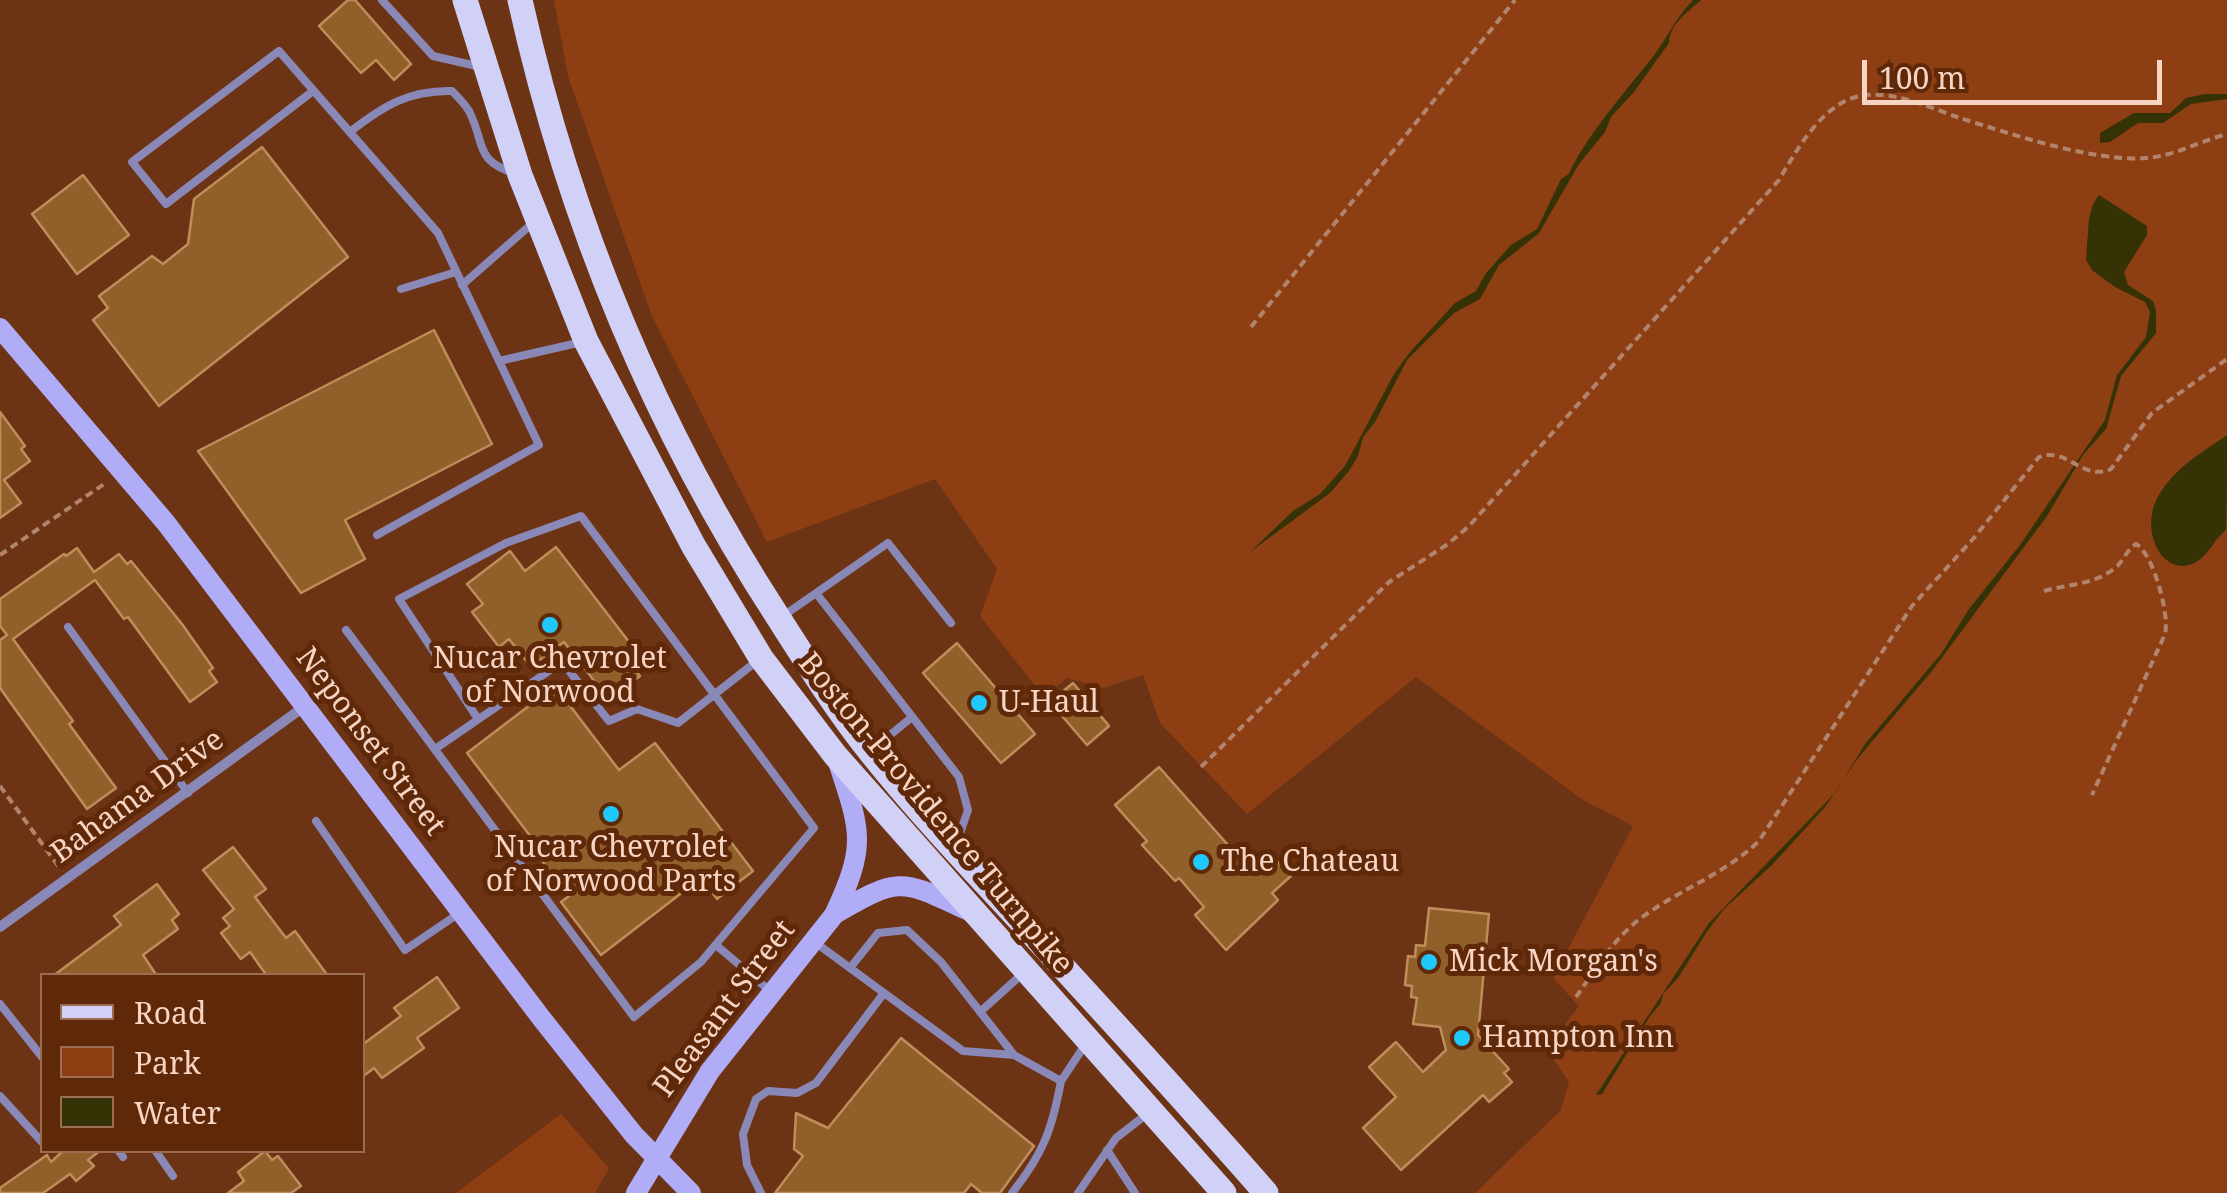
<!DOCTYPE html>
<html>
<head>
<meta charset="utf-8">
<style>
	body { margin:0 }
	#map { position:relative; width:2227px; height:1193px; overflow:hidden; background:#6c3315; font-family:"Noto Serif",serif }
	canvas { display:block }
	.legend { position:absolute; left:40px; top:973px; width:325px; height:180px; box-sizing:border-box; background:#5f2808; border:2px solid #9c6d53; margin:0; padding:12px 18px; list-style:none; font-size:30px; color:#f7d4c4 }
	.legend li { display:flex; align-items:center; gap:20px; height:50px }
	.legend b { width:50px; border:2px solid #9c6d53 }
	.scale { position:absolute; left:1862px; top:60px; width:300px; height:45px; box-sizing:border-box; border:5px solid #f7d4c4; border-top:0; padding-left:12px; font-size:30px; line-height:35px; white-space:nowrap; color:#f7d4c4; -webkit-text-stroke:8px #5f2808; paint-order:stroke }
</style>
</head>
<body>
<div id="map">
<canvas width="2227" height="1193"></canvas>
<ul class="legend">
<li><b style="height:12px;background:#d1d0f7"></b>Road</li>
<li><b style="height:28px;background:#8d3f13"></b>Park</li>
<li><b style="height:28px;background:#353205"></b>Water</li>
</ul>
<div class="scale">100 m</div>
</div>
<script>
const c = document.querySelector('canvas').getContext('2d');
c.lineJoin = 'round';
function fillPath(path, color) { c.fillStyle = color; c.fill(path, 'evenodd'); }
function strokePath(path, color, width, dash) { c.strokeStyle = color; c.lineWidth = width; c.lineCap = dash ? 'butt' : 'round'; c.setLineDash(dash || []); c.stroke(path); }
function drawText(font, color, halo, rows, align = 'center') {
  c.font = font + ' "Noto Serif",serif'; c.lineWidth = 10; c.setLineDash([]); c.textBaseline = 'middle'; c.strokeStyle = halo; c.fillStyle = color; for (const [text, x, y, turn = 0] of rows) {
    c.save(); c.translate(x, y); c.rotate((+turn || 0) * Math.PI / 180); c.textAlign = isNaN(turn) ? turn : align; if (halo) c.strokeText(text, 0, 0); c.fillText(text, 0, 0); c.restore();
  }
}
fillPath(new Path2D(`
	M554 0H2227V1193H1475L1561 1110 1569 1082 1549 1052 1558 1034 1579 1006 1553 978 1633 826 1583 800 1416 677 1247 814 1160 723 1143 675 1103 688 1067 678 1044 697 980 616 997 569 935 479 767 542 651 314 568 76Z
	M561 1114 609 1168 595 1193H456Z`), '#8d3f13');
fillPath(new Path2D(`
	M1693 0H1701C1687 13 1670 23 1669 43L1634 92 1611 117 1605 132 1579 164 1539 233 1499 265 1480 299 1454 313 1407 360 1375 422 1363 437 1358 456 1349 471 1330 493 1250 552 1293 511 1320 494 1345 466 1394 374 1410 352 1455 303 1476 291 1486 273 1511 245 1537 229 1561 179 1569 174C1584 139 1627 89 1652 58 1667 39 1675 18 1693 0Z
	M2205 94H2227V99L2191 104 2163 123H2138L2110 142 2100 143V133L2134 113H2170L2186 98Z
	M2099 195 2147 226V235L2124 272 2128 285 2153 301 2156 310V333L2121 376 2106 429 2083 455 2047 516 1932 671 1858 758 1826 806 1772 865 1724 909 1706 933 1678 978 1663 994 1661 1003 1650 1016 1602 1094 1596 1095 1709 923 1836 792 1865 744 1941 654 1969 609 2020 545 2105 420 2117 375 2146 337 2150 312 2145 302 2115 287 2092 270 2086 260 2089 218 2093 204Z
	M2227 435C2227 451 2227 519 2226 529 2224 533 2219 536 2216 540 2179 603 2129 537 2162 490 2179 465 2203 452 2227 435Z`), '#353205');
const building = new Path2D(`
	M348 0H355L411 64 394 80 376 60 361 73 319 26Z
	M262 147 348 257 159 406 93 320 108 308 99 296 152 256 163 264 188 244 194 199Z
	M83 175 129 235 77 274 32 214Z
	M434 330 492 444 345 520 365 559 301 593 198 451Z
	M0 412 25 446 21 449 30 461 4 480 21 503 0 518Z
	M556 547 636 651 626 658 640 676 609 700 564 642 531 667 509 639 499 647 472 612 483 604 467 584 510 551 525 571Z
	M77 548 94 572 119 554 127 564 131 561 182 624 213 668 209 671 217 682 190 702 128 617 124 619 95 580 13 639 73 721 69 724 116 788 87 809 0 688V640L7 635 0 626V599L64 554 66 556Z
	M957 643 1035 734 1001 763 923 673Z
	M1073 683 1109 726 1087 745 1050 702Z
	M555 686 619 770 655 743 753 871 717 899 701 878 601 955 561 902 569 896 543 862 547 858 467 753Z
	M1159 767 1251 871 1270 854 1291 876 1272 893 1278 900 1226 950 1195 915 1204 907 1179 878 1175 881 1142 845 1147 841 1115 805Z
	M233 847 266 889 255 897 286 938 295 931 328 976H267L250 952 241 959 221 933 230 926 223 918 234 909 203 870Z
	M157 884 179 914 172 920 178 929 143 955 157 976H53L121 925 114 916Z
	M1429 908 1489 914 1478 1035 1509 1069 1504 1073 1512 1082 1489 1102 1483 1095 1401 1170 1363 1128 1396 1097 1369 1067 1396 1042 1423 1072 1446 1050 1440 1027 1413 1024 1417 998 1411 997 1412 986 1405 985 1408 956 1415 957 1416 945 1425 946Z
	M437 977 459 1008 417 1038 424 1048 382 1078 374 1068 362 1077V1045L401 1016 394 1008Z
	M901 1038 1034 1146 1000 1193H982L971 1184 964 1193H775L803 1156 794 1149 796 1113 828 1128Z
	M64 1150H101L88 1160 94 1166 76 1181 70 1174 43 1193H0V1188L47 1155 51 1162Z
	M265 1151 272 1160 278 1156 301 1186 291 1193H228L244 1181 238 1172Z`);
fillPath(building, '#90602b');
strokePath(building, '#bf8d5a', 2.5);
strokePath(new Path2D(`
	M1251 327 1515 0
	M0 555 107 482
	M2044 591C2068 584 2094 585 2115 568 2124 561 2126 550 2136 544 2153 553 2170 615 2165 634L2092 795
	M1201 767 1389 582 1448 544 1469 526 1779 180C1796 151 1821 106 1856 97 1889 88 1928 107 1960 118 2011 134 2093 162 2146 158 2174 156 2201 141 2227 134
	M0 786 59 867
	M1576 997C1595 970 1614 938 1641 918 1680 889 1722 876 1759 841L1912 606 1973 539 2039 457C2067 446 2083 482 2111 469L2152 413 2227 359`), '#b2846d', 4, [8, 5]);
strokePath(new Path2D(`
	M382 0 433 56 481 67
	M313 91 166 204 132 162 279 51 438 233 539 445 377 535
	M350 132C383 106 409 90 452 91 458 97 465 104 469 111 486 144 473 160 516 174
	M462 285 534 222
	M401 289 456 272
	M499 361 582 342
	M816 593 959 777 968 810 957 842
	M783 616 888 543 951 623
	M68 627 188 793
	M346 630 634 1017 701 962 814 828 581 516 506 543 399 599 478 719
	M435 749 562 662 609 721 637 709 678 723 757 661
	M873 749 912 717
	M316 821 405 950 458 914
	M816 943 963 1051 1014 1055 1061 1081 1085 1045
	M716 945 770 991
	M850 968 878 933 907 930 941 962 1014 1055
	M0 1004 42 1057
	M980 1012 1021 975
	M0 1096 42 1142
	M118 1150 123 1157
	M155 1150 173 1176
	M1107 1150 1135 1193
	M761 1193 747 1165 743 1134 756 1099 768 1091 797 1093 816 1083 884 993
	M1012 1193C1043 1154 1052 1130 1061 1081
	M1078 1193 1116 1138 1147 1114`), '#8988b7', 8);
strokePath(new Path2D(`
	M0 927 305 706`), '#8988b7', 10);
strokePath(new Path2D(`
	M0 328 166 523 542 1019 634 1135 691 1193
	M835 914C901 875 902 880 969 911
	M636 1193 710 1071 834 915C867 845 861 832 838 762`), '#b0acf6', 20);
strokePath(new Path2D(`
	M465 0 520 175 586 341 693 545 761 658 835 755 1224 1193
	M520 0C569 221 655 428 778 617 808 664 837 710 872 754 924 819 982 879 1038 940 1115 1024 1191 1107 1266 1193`), '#d1d0f7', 25);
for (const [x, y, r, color] of [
	[550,625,10,"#20c9fd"],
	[979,703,10,"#20c9fd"],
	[611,814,10,"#20c9fd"],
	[1201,862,10,"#20c9fd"],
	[1429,962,10,"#20c9fd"],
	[1462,1038,10,"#20c9fd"]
]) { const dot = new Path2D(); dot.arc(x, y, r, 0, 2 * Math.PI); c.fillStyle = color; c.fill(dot); strokePath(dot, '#5f2808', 4); }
drawText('30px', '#f7d4c4', '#5f2808', [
	["Nucar Chevrolet",550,659,"center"],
	["of Norwood",550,693,"center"],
	["U-Haul",999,703],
	["Nucar Chevrolet",611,848,"center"],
	["of Norwood Parts",611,882,"center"],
	["The Chateau",1221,862],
	["Mick Morgan's",1449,962],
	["Hampton Inn",1482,1038]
], 'left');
drawText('30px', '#f7d4c4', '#5f2808', [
	["Neponset Street",370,742,53],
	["Bahama Drive",138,797,-36],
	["Boston-Providence Turnpike",935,814,50],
	["Pleasant Street",725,1009,-53]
]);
</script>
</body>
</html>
